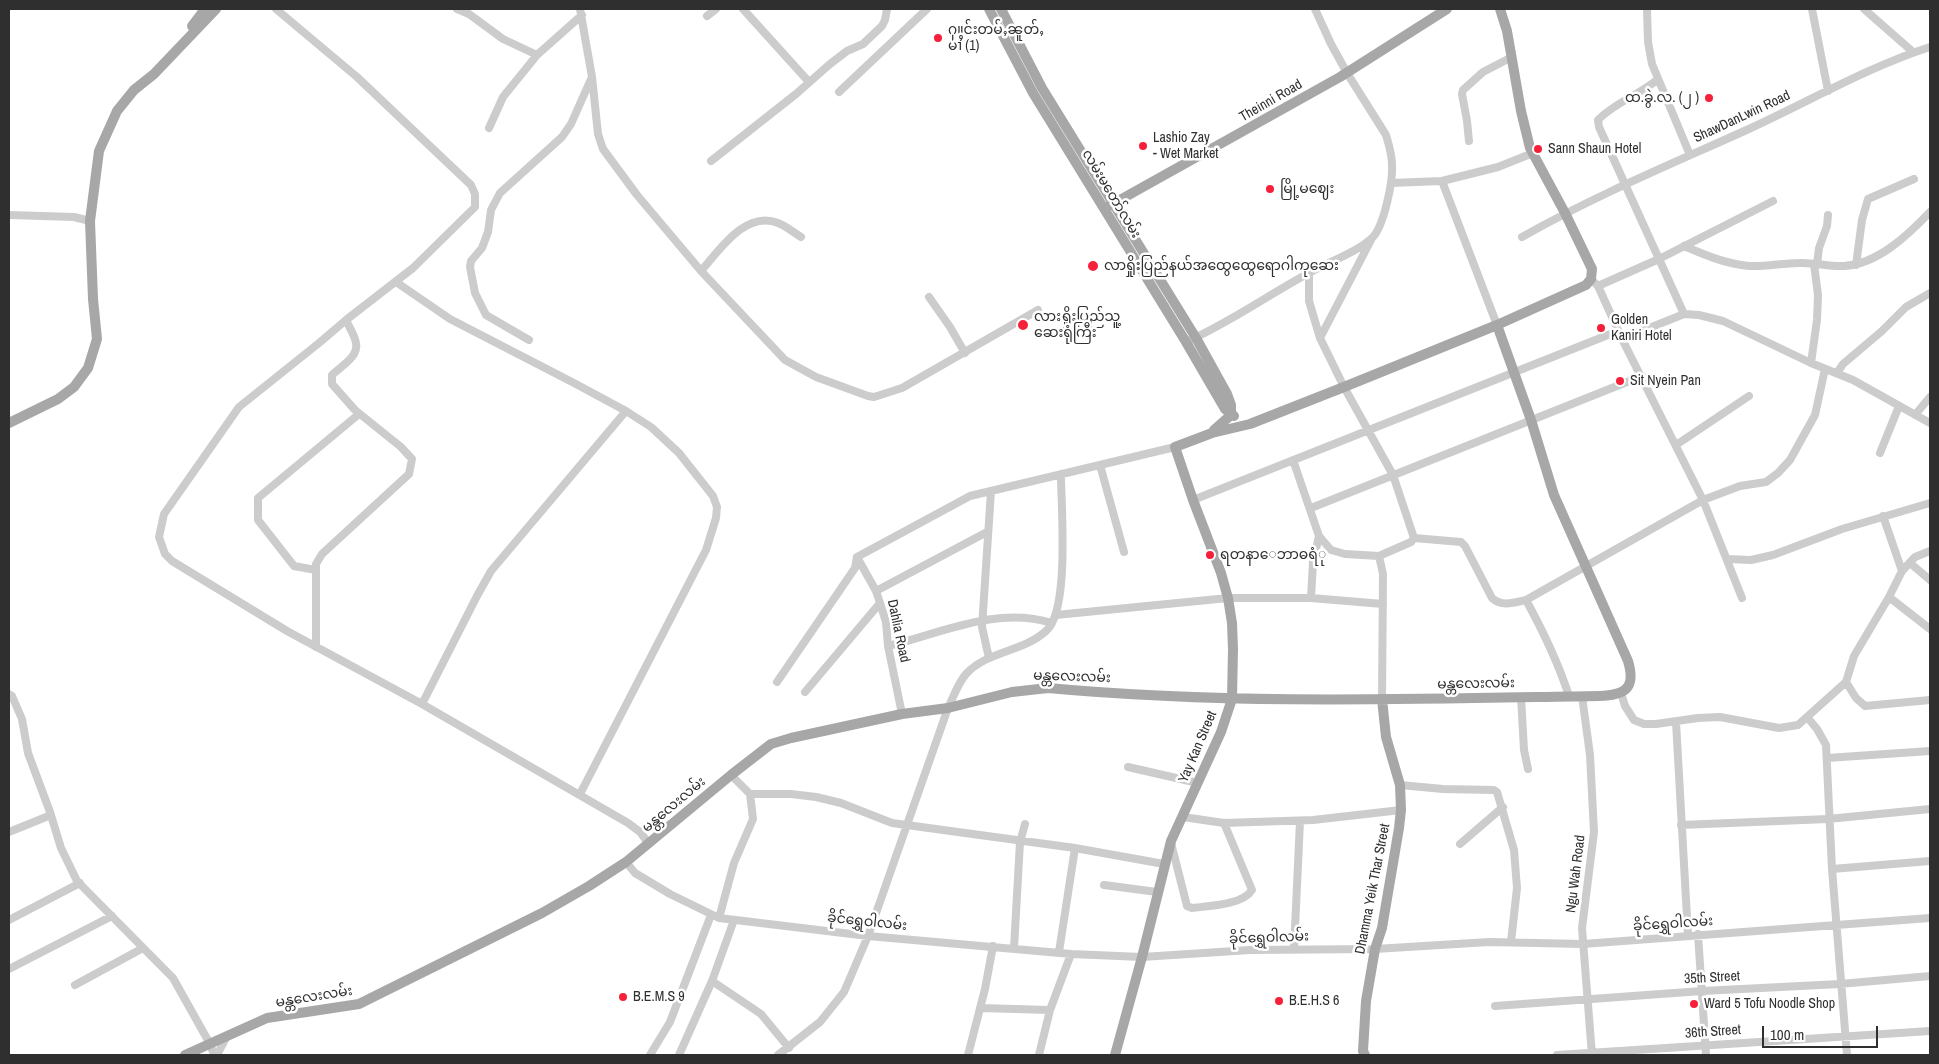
<!DOCTYPE html>
<html>
<head>
<meta charset="utf-8">
<style>
	body { margin:0 }
	#map { position:relative; width:1939px; height:1064px; overflow:hidden; background:#fff; font-family:"Archivo Narrow",sans-serif }
	canvas { display:block }
	.frame { position:absolute; inset:0; border:10px solid #2f2f2f; pointer-events:none }
	.scale { position:absolute; left:1762px; top:1026px; width:116px; height:22px; box-sizing:border-box; border:2px solid #2f2f2f; border-top:0; padding-left:6px; font-size:15px; line-height:18px; white-space:nowrap; color:#2f2f2f; -webkit-text-stroke:4px #fff; paint-order:stroke }
</style>
</head>
<body>
<div id="map">
<canvas width="1939" height="1064"></canvas>
<div class="frame"></div>
<div class="scale">100 m</div>
</div>
<script>
const c = document.querySelector('canvas').getContext('2d');
c.lineJoin = 'round';
function strokePath(path, color, width, dash) { c.strokeStyle = color; c.lineWidth = width; c.lineCap = dash ? 'butt' : 'round'; c.setLineDash(dash || []); c.stroke(path); }
function drawText(font, color, halo, rows, align = 'center') {
  c.font = font + ' "Archivo Narrow","Noto Sans Myanmar",sans-serif'; c.lineWidth = 5; c.setLineDash([]); c.textBaseline = 'middle'; c.strokeStyle = halo; c.fillStyle = color; for (const [text, x, y, turn = 0] of rows) {
    c.save(); c.translate(x, y); c.rotate((+turn || 0) * Math.PI / 180); c.textAlign = isNaN(turn) ? turn : align; if (halo) c.strokeText(text, 0, 0); c.fillText(text, 0, 0); c.restore();
  }
}
strokePath(new Path2D(`
	M276 9 357 77 471 185 475 194V207L413 268 346 320 319 343 239 407 164 514 159 537 165 554 172 561 287 631 422 704 628 823 640 832 649 844
	M457 9 469 14 503 39 537 55
	M580 9 592 77 598 134 603 149 637 195 701 271 785 360 816 377 868 396 874 397 902 388 1038 310
	M743 9 809 82
	M1647 9 1648 42 1652 64 1690 155
	M1812 9 1828 91
	M1864 9 1913 52
	M707 16 716 9
	M1658 79C1640 95 1615 102 1598 120L1599 127 1684 314
	M839 92 927 9
	M489 128 503 97 537 55 582 15
	M1469 141 1467 121 1462 94 1463 90 1483 72 1512 57
	M711 161 796 94 830 64 847 51 863 44 882 26 885 20 887 9
	M1442 181 1498 167 1533 153
	M1391 183 1442 181 1497 325
	M9 215 74 217 90 221
	M1522 237C1596 195 1674 163 1751 128 1810 101 1868 67 1930 47
	M1684 246C1705 255 1726 264 1749 266 1766 267 1782 263 1799 263 1814 262 1829 267 1844 266 1878 264 1908 235 1930 212
	M1817 264 1819 248 1827 226 1828 215
	M1856 265 1862 220 1868 199 1914 179
	M701 271C719 251 745 210 778 223 786 226 793 232 801 237
	M1591 279 1598 286 1622 339 1703 500 1742 598
	M396 282 450 319 574 383 626 411 651 427 679 453 713 496 717 507 716 518 706 550 580 794
	M1598 286 1659 259 1773 201
	M929 297 950 327 965 353
	M1320 338 1371 240
	M1622 339 1684 314 1699 315 1723 321 1811 363 1853 380 1930 423
	M529 340 486 315 475 293 470 267 471 261 482 248 488 232 491 210 500 193 562 137 571 124 591 79
	M1186 342C1229 323 1268 295 1309 273 1328 262 1358 252 1373 237 1384 225 1393 182 1392 165 1392 154 1389 145 1386 135L1347 73 1331 44 1315 9
	M1811 363 1817 320 1818 295 1814 264
	M1837 373 1843 364 1882 331 1906 307 1930 293
	M1915 415 1930 397
	M1676 445 1749 396
	M1880 453 1899 406
	M1293 460 1319 536 1331 550 1345 554 1379 556 1411 542 1414 538 1393 475 1344 387 1320 338 1309 301V273
	M1100 465 1124 552
	M1193 500 1618 331
	M1311 508 1642 376
	M1883 516 1902 571
	M1414 538 1461 542 1465 546 1492 598C1502 607 1513 603 1526 600L1703 500 1740 486 1766 482 1778 473 1790 460 1815 415 1825 369
	M1379 556 1383 574 1382 699
	M857 557 876 591 880 603 886 622 888 646 902 714
	M1728 559 1751 560 1773 555 1842 529 1930 503
	M1910 563 1930 580
	M316 570 294 566 258 520V498L359 414
	M876 591 987 532
	M1889 597 1930 629
	M1311 598 1313 562 1319 536
	M1526 600C1543 631 1558 662 1569 696
	M1056 615 1228 598H1311L1383 604
	M888 646C942 633 996 606 1052 623
	M316 647V564L322 554 409 474 412 459 401 447 355 410 332 384V375C340 367 359 357 356 343 355 336 349 327 346 320
	M989 658 982 627 991 491
	M777 682 855 568 857 557 970 496 1175 447
	M1846 682 1856 698 1865 706 1930 700
	M805 692 880 603
	M1621 693 1625 706 1634 720 1644 724H1656L1698 718 1720 717 1779 728 1798 725 1846 682 1854 656 1889 597 1902 571 1915 557 1930 551
	M9 694 12 696 22 719 28 753 50 812 61 848 77 881 173 978 210 1044 214 1055
	M1582 696 1590 755 1594 832 1582 928 1592 1055
	M1521 697 1524 750 1528 769
	M422 704 477 596 491 571 626 411
	M1807 717 1817 729 1826 745 1832 869 1847 1055
	M1676 722 1688 935
	M1827 758 1930 751
	M1128 767 1198 783
	M731 775 750 794H791L816 797 841 803 892 823 1075 848 1164 864
	M1400 785 1443 789 1494 790 1497 792 1514 850 1517 888 1511 942
	M1183 817 1224 823 1313 820 1401 810
	M1681 825 1828 819 1930 809
	M9 832 51 815
	M1171 843 1187 906 1192 908C1208 906 1243 905 1252 890L1224 823
	M1460 844 1503 807
	M626 862 635 873 670 894 719 918 868 936 1071 954 1142 957 1250 950 1375 949 1489 942 1583 944 1930 918
	M1832 869 1930 861
	M1104 885 1157 892
	M719 918 734 863 753 819 750 794
	M9 920 80 883
	M1698 934 1706 1055
	M1014 948 1020 842 1025 824
	M1294 950 1300 821
	M1059 952 1075 848
	M9 969 112 916
	M712 981 761 1014 789 1048
	M75 985 143 948
	M1495 1006 1702 991 1840 984 1930 976
	M980 1008 1050 1010
	M217 1055 227 1036
	M650 1055 670 1022 711 915
	M679 1055 712 981 734 920
	M778 1055 820 1022 844 992 868 936 948 708C953 698 958 683 966 674 987 651 1023 652 1046 631 1070 610 1061 507 1061 474
	M968 1055 985 989 993 946
	M1039 1055 1050 1010 1071 954
	M1557 1055 1930 1031`), '#ccc', 8);
strokePath(new Path2D(`
	M989 9 1033 93 1186 342 1225 409 1234 416
	M1001 9 1042 88 1196 338 1227 394 1231 405V415L1214 430
	M192 26 205 9
	M1109 206 1340 77 1447 9
	M9 423 58 399 74 387 88 368 97 339 93 299 90 221 99 151 117 111 134 90 154 74 216 9
	M185 1055 267 1018 359 1004 542 913 589 886 626 862 731 775 771 744 791 738 902 714 948 708 1012 692 1048 688C1231 705 1416 699 1599 696 1626 695 1636 688 1628 661L1554 495 1531 420 1497 325
	M1115 1055 1142 957 1171 841 1221 732 1232 699 1233 649 1232 623 1228 598 1221 573 1193 500 1175 447 1212 433 1250 424 1344 387 1497 325 1586 285 1591 279 1592 269 1565 213 1530 148 1521 111 1507 31 1500 9
	M1365 1055 1363 1051 1366 1001 1375 949 1382 928 1399 828 1401 810 1400 785 1386 737 1382 699`), '#a7a7a7', 10);
for (const [x, y, r, color] of [
	[938,38,5,"#f7203a"],
	[1709,98,5,"#f7203a"],
	[1143,146,5,"#f7203a"],
	[1538,149,5,"#f7203a"],
	[1270,189,5,"#f7203a"],
	[1093,266,6,"#f7203a"],
	[1023,325,6,"#f7203a"],
	[1601,328,5,"#f7203a"],
	[1620,381,5,"#f7203a"],
	[1210,555,5,"#f7203a"],
	[623,997,5,"#f7203a"],
	[1279,1001,5,"#f7203a"],
	[1694,1004,5,"#f7203a"]
]) { const dot = new Path2D(); dot.arc(x, y, r, 0, 2 * Math.PI); c.fillStyle = color; c.fill(dot); strokePath(dot, '#fff', 2); }
drawText('14px', '#2f2f2f', '#fff', [
	["ႁူင်းတမ်ႇၼူတ်ႇ",948,30],
	["မၢႆ (1)",948,46],
	["ထ.ခွဲ.လ. (၂ )",1699,98,"right"],
	["Lashio Zay",1153,138],
	["- Wet Market",1153,154],
	["Sann Shaun Hotel",1548,149],
	["မြို့မဈေး",1280,189],
	["လာရှိုးပြည်နယ်အထွေထွေရောဂါကုဆေး",1104,266],
	["လားရှိုးပြည်သူ့",1034,317],
	["ဆေးရုံကြီး",1034,333],
	["Golden",1611,320],
	["Kaniri Hotel",1611,336],
	["Sit Nyein Pan",1630,381],
	["ရတနာေဘာဓရံု",1220,555],
	["B.E.M.S 9",633,997],
	["B.E.H.S 6",1289,1001],
	["Ward 5 Tofu Noodle Shop",1704,1004]
], 'left');
drawText('14px', '#2f2f2f', '#fff', [
	["Theinni Road",1271,101,-30],
	["ShawDanLwin Road",1742,117,-25],
	["လမ်းမတော်လမ်း",1111,194,59],
	["Dahlia Road",898,631,78],
	["မန္တလေးလမ်း",1072,677,2],
	["မန္တလေးလမ်း",1476,684,-1],
	["Yay Kan Street",1198,747,-67],
	["မန္တလေးလမ်း",674,805,-40],
	["Ngu Wah Road",1576,874,-83],
	["Dhamma Yeik Thar Street",1373,889,-79],
	["ခိုင်ရွှေဝါလမ်း",867,922,6],
	["ခိုင်ရွှေဝါလမ်း",1673,924,-4],
	["ခိုင်ရွှေဝါလမ်း",1269,938,-2],
	["35th Street",1712,978,-3],
	["မန္တလေးလမ်း",314,997,-9],
	["36th Street",1713,1032,-4]
]);
</script>
</body>
</html>
